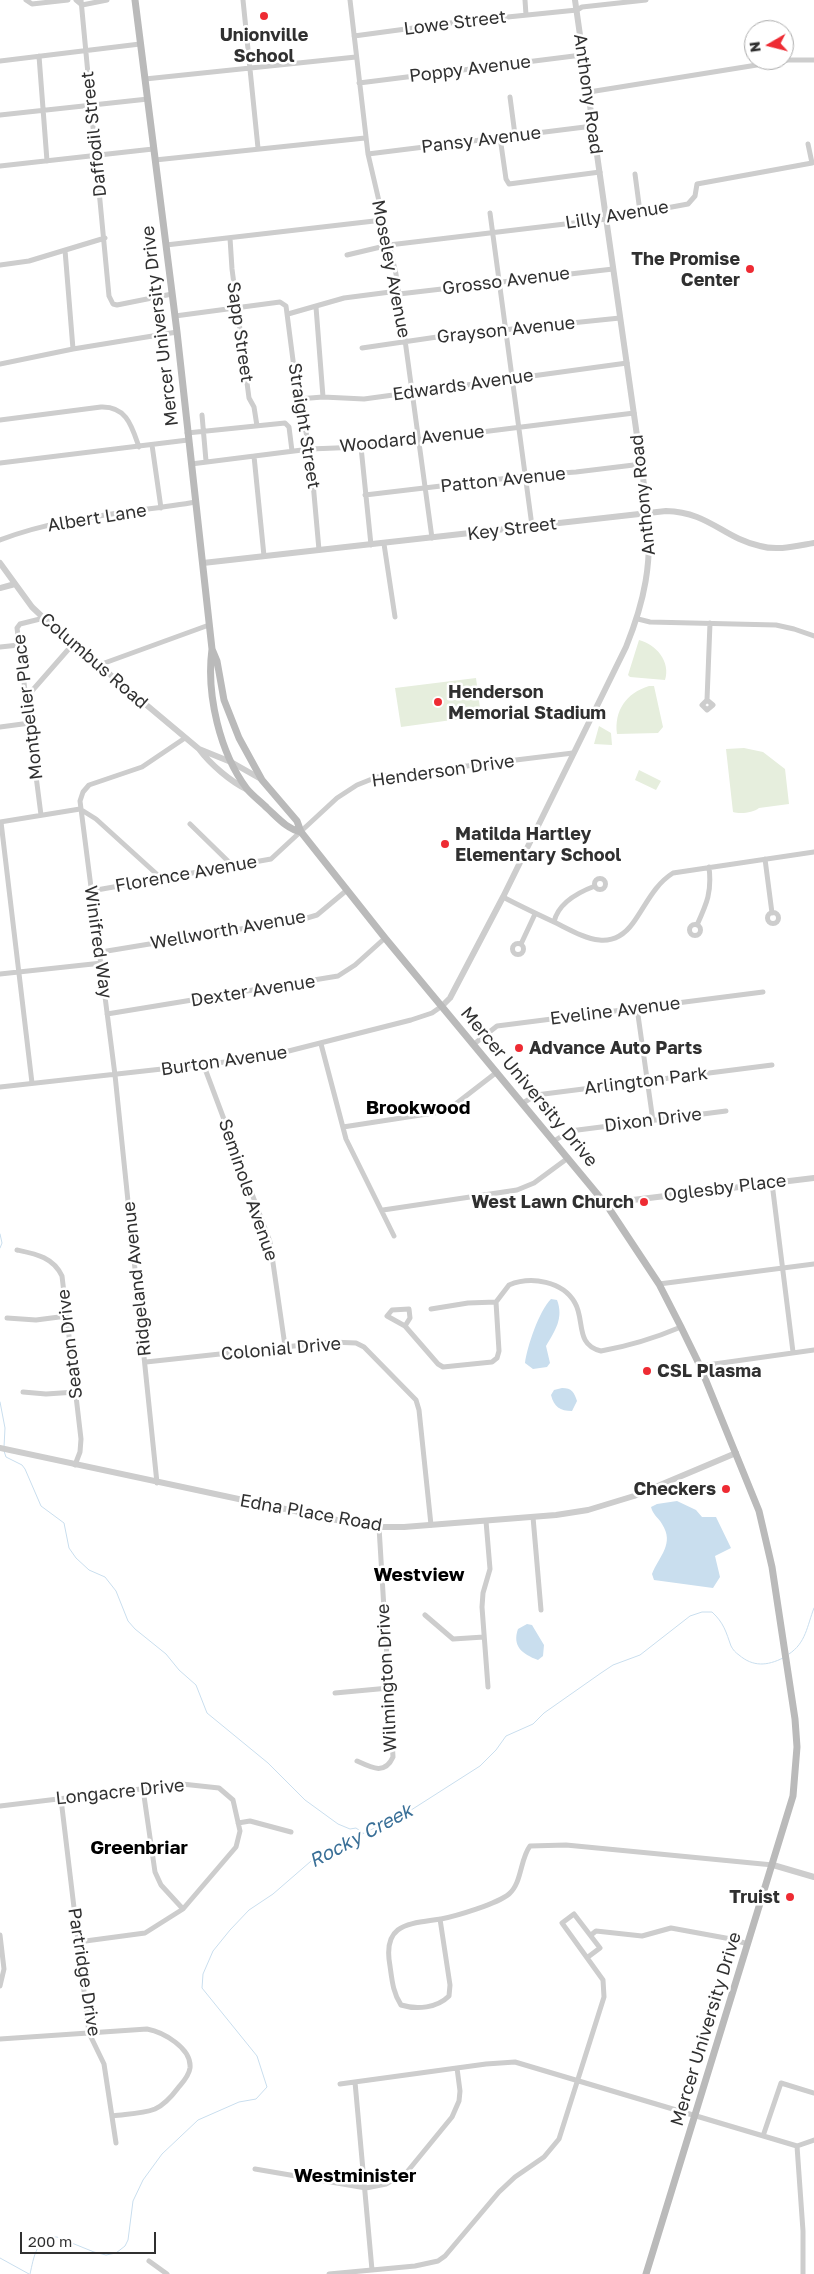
<!DOCTYPE html>
<html>
<head>
<meta charset="utf-8">
<style>
	body { margin:0 }
	#map { position:relative; width:814px; height:2274px; overflow:hidden; background:#fff; font-family:"Golos Text",sans-serif }
	canvas { display:block }
	.north { position:absolute; left:744px; top:20px; width:50px; height:50px; box-sizing:border-box; background:#fff; border:1px solid #acacac; border-radius:50%; rotate:262deg; font-size:14px; font-weight:700; line-height:20px; text-align:center; color:#303030 }
	.north::after { content:''; display:block; margin:auto; width:18px; height:22px; background:#ee2b33; clip-path:polygon(50% 0,100% 100%,50% 72%,0 100%) }
	.scale { position:absolute; left:20px; top:2232px; width:136px; height:22px; box-sizing:border-box; border:2px solid #303030; border-top:0; padding-left:6px; font-size:15px; line-height:18px; white-space:nowrap; color:#303030; -webkit-text-stroke:4px #fff; paint-order:stroke }
</style>
</head>
<body>
<div id="map">
<canvas width="814" height="2274"></canvas>
<div class="north">N</div>
<div class="scale">200 m</div>
</div>
<script>
const c = document.querySelector('canvas').getContext('2d');
c.lineJoin = 'round';
function fillPath(path, color) { c.fillStyle = color; c.fill(path, 'evenodd'); }
function strokePath(path, color, width, dash) { c.strokeStyle = color; c.lineWidth = width; c.lineCap = dash ? 'butt' : 'round'; c.setLineDash(dash || []); c.stroke(path); }
function drawText(font, color, halo, rows, align = 'center') {
  c.font = font + ' "Golos Text",sans-serif'; c.lineWidth = 5; c.setLineDash([]); c.textBaseline = 'middle'; c.strokeStyle = halo; c.fillStyle = color; for (const [text, x, y, turn = 0] of rows) {
    c.save(); c.translate(x, y); c.rotate((+turn || 0) * Math.PI / 180); c.textAlign = isNaN(turn) ? turn : align; if (halo) c.strokeText(text, 0, 0); c.fillText(text, 0, 0); c.restore();
  }
}
fillPath(new Path2D(`
	M639 640C656 644 671 662 665 680L630 677 628 675Z
	M476 678 481 716 401 727 395 688Z
	M649 686H654L663 727 658 733 617 734C614 711 626 693 649 686Z
	M599 726 611 733 612 745 594 744Z
	M744 748 763 752 785 769 789 804 759 808C753 813 740 814 733 812L726 749Z
	M639 770 661 781 656 790 635 780Z`), '#e6eedd');
fillPath(new Path2D(`
	M551 1299 557 1300C564 1318 555 1331 546 1346L550 1363 547 1367 533 1369 525 1363C527 1347 539 1311 551 1299Z
	M562 1388C572 1388 574 1392 577 1401L572 1411C560 1411 554 1407 551 1395L554 1390Z
	M677 1501 696 1510 702 1517H716L731 1548 715 1556 720 1577 713 1588 654 1580 652 1574C659 1556 675 1544 662 1524 658 1517 653 1515 651 1507L657 1504Z
	M527 1624 532 1625 544 1645 543 1656 538 1660C522 1654 512 1646 518 1629Z`), '#c9deee');
strokePath(new Path2D(`
	M0 1234 2 1243 0 1248
	M0 1402 5 1428 4 1447
	M4 1451 6 1457 22 1465 25 1469 41 1506 64 1523 69 1548 76 1558 89 1570 105 1577 116 1591 128 1621 135 1629 166 1654 179 1670 196 1685 207 1713 268 1763 305 1800 338 1824 350 1829 356 1828 363 1833
	M789 1654C806 1643 807 1626 814 1608
	M0 2258 29 2274
	M30 2274C34 2257 36 2237 57 2237L94 2252 106 2255 116 2253 125 2246 128 2240 133 2201 143 2180 162 2154 198 2120 239 2102 256 2099 267 2087 257 2056 202 1988 203 1974 213 1951 230 1930 249 1910 273 1894 318 1855 408 1812 480 1766 496 1750 506 1736 533 1724 544 1713 601 1673 613 1665 640 1655 690 1616 702 1612H712C724 1623 726 1632 731 1646 733 1650 736 1653 739 1655 753 1667 767 1666 783 1658`), '#c9deee', 1);
strokePath(new Path2D(`
	M26 0 32 4 68 0
	M76 0 82 5 107 0
	M81 0 109 296 113 304 117 305 172 294
	M243 0 258 148
	M350 0 368 154 396 274 432 538
	M525 0 526 15
	M354 36 458 22 577 10 582 7 646 0
	M39 56 47 161
	M0 61 140 44
	M145 79 356 57
	M359 83 582 55
	M589 92 788 60H814
	M510 97 515 135
	M0 115 148 99
	M500 137 506 179 509 184 600 172
	M368 154 593 126
	M155 160 365 138
	M0 166 153 149
	M635 174 640 212
	M490 213 532 526
	M230 238 232 269 249 398 254 407 257 426
	M166 245 383 220
	M65 250 73 349
	M347 255 389 245 607 219 688 204 695 196 697 184 812 163 808 144
	M0 265 29 261 105 238
	M399 294 613 269
	M316 307 323 397
	M288 314 344 298 398 291
	M175 316 280 302 286 306 298 399 310 449 319 550
	M362 348 444 336 620 318
	M0 364 73 349 177 332
	M298 399 323 397 364 399 627 363
	M202 415 206 461
	M0 420 101 407C127 406 132 427 139 447
	M187 433 285 423 289 427 292 451
	M152 445 161 508
	M361 447 371 545
	M254 456 264 556
	M0 463 188 440
	M191 464 310 449 361 447 634 413
	M365 495 534 475 576 472 642 464
	M0 540C62 516 131 513 196 502
	M384 544 395 617
	M638 619 650 622 776 625 794 629 814 636
	M0 647 19 645
	M99 665 209 625
	M26 694 31 692 73 644
	M707 700 713 705 707 710 702 705 707 700 710 623
	M0 727 30 723
	M80 809 96 819 161 878
	M41 815 17 628 20 624 44 618
	M0 822 80 809
	M1 822 32 1083
	M190 824 233 866
	M765 859 772 913
	M594.5 884a5.5 5.5 0 1 1 11 0a5.5 5.5 0 1 1-11 0Z
	M91 891 271 859 337 798 357 785 377 777 573 753
	M503 897C520 906 537 914 554 922 581 935 610 955 633 923 646 905 654 885 673 873L814 852
	M767.5 918a5.5 5.5 0 1 1 11 0a5.5 5.5 0 1 1-11 0Z
	M554 922C558 903 579 892 595 886
	M689.5 930a5.5 5.5 0 1 1 11 0a5.5 5.5 0 1 1-11 0Z
	M697 925C707 903 712 892 709 867
	M512.5 949a5.5 5.5 0 1 1 11 0a5.5 5.5 0 1 1-11 0Z
	M521 944 535 914
	M101 952 307 918 317 915 347 890
	M0 974 102 963
	M637 1008 653 1121
	M107 1014 338 976 355 965 385 938
	M321 1044 346 1139 394 1236
	M474 1044 497 1026 763 992
	M204 1066 270 1242 285 1346
	M0 1087 261 1058 411 1020 432 1013 442 1006
	M523 1103 536 1095 772 1065
	M343 1127 440 1112 453 1106 497 1072
	M554 1141 570 1131 726 1111
	M772 1183 793 1352
	M383 1210 517 1190 534 1183 568 1158
	M17 1250C36 1254 53 1257 62 1276L81 1439 80 1452 75 1465
	M659 1284 814 1264
	M409 1309 410 1318 405 1326 387 1316 392 1310Z
	M431 1309 468 1303 496 1302
	M7 1318 36 1320 67 1316
	M405 1326 438 1364 443 1367 492 1362 497 1358 499 1351 496 1302 509 1285C531 1276 563 1281 575 1303 585 1320 575 1345 601 1351 629 1346 655 1338 681 1327
	M146 1362 331 1342 356 1343 364 1347 416 1400 419 1410 431 1525
	M700 1366 814 1350
	M23 1392 46 1394 76 1392
	M157 1483 115 1075 80 801 83 792 89 785 142 767 185 738
	M533 1517 541 1610
	M486 1521 490 1569 483 1593 482 1607 488 1687
	M425 1615 453 1639 484 1637
	M335 1693 389 1688
	M357 1761C372 1768 385 1775 393 1757L379 1527
	M143 1789 155 1872 161 1885 183 1909
	M61 1799 89 2033 104 2064 116 2143
	M0 1806 182 1784 219 1788 233 1800 240 1831 236 1847 183 1909 145 1933 78 1942
	M238 1823 250 1821 291 1832
	M440 1919 450 1985 449 1996C437 2008 417 2010 401 2005 393 1993 392 1980 390 1966 382 1923 409 1924 441 1919 456 1916 497 1904 509 1894 522 1883 520 1859 530 1846L566 1845 773 1865
	M0 1935 4 1969 0 1986
	M591 1935 596 1931 642 1936 671 1928 731 1939 748 1944
	M0 2039 147 2029C163 2032 192 2048 190 2068 189 2076 183 2082 178 2088 172 2096 164 2105 155 2109 142 2114 127 2114 113 2116
	M355 2082 372 2270
	M340 2084 486 2064 515 2062 797 2146 814 2140
	M763 2136 781 2083 814 2093
	M797 2146 803 2231V2274
	M255 2169 366 2188 386 2184 407 2172 452 2117 459 2101 460 2091 457 2068
	M149 2261 167 2274
	M329 2274 415 2266 438 2261 445 2256 499 2192 515 2177 544 2157 559 2139 604 1997 603 1980 562 1923 574 1914 600 1948 588 1957`), '#cdcdcd', 5);
strokePath(new Path2D(`
	M0 563 32 607 51 625 199 749C210 764 231 782 248 790
	M203 563 666 511C709 512 723 538 760 546 777 551 796 546 814 543
	M0 588 15 584
	M199 749 231 762 261 779
	M442 1006 450 998 503 897 626 647C645 600 652 563 648 513L575 0
	M608 1207 616 1202 814 1178
	M0 1448 346 1522 379 1527H404L556 1515 588 1510 634 1496 736 1453
	M773 1865 814 1877`), '#cdcdcd', 6);
strokePath(new Path2D(`
	M135 0 177 332 212 649 217 661 224 700 239 738 262 780 297 821 301 832 385 938 608 1207 659 1284 681 1327 700 1366 759 1511 772 1567 795 1719 797 1747 793 1796 646 2274
	M212 649C206 695 220 753 247 789 253 796 261 802 267 808 278 818 287 829 301 832`), '#bababa', 7);
for (const [x, y, r, color] of [
	[264,16,5,"#ee2b33"],
	[750,269,5,"#ee2b33"],
	[438,702,5,"#ee2b33"],
	[445,844,5,"#ee2b33"],
	[519,1048,5,"#ee2b33"],
	[644,1202,5,"#ee2b33"],
	[647,1371,5,"#ee2b33"],
	[726,1489,5,"#ee2b33"],
	[790,1897,5,"#ee2b33"]
]) { const dot = new Path2D(); dot.arc(x, y, r, 0, 2 * Math.PI); c.fillStyle = color; c.fill(dot); strokePath(dot, '#fff', 2); }
drawText('18px', '#303030', '#fff', [
	["Lowe Street",455,23,-7],
	["Poppy Avenue",470,69,-7],
	["Anthony Road",588,94,82],
	["Daffodil Street",94,134,-96],
	["Pansy Avenue",481,140,-7],
	["Lilly Avenue",617,215,-9],
	["Moseley Avenue",391,269,79],
	["Grosso Avenue",506,281,-7],
	["Mercer University Drive",160,326,-97],
	["Grayson Avenue",506,330,-6],
	["Sapp Street",240,332,82],
	["Edwards Avenue",463,385,-8],
	["Straight Street",304,426,81],
	["Woodard Avenue",412,439,-6],
	["Patton Avenue",503,480,-6],
	["Anthony Road",643,495,-96],
	["Albert Lane",97,518,-9],
	["Key Street",512,529,-7],
	["Columbus Road",94,661,41],
	["Montpelier Place",28,707,-97],
	["Henderson Drive",443,771,-8],
	["Florence Avenue",186,874,-10],
	["Wellworth Avenue",228,930,-10],
	["Winifred Way",98,942,82],
	["Dexter Avenue",253,991,-9],
	["Eveline Avenue",615,1011,-7],
	["Burton Avenue",224,1061,-8],
	["Arlington Park",646,1081,-7],
	["Mercer University Drive",529,1087,50],
	["Dixon Drive",653,1120,-7],
	["Oglesby Place",725,1188,-7],
	["Seminole Avenue",248,1190,71],
	["Ridgeland Avenue",137,1279,-96],
	["Seaton Drive",70,1344,-97],
	["Colonial Drive",281,1349,-5],
	["Edna Place Road",311,1513,10],
	["Wilmington Drive",387,1678,-93],
	["Longacre Drive",120,1792,-6],
	["Partridge Drive",84,1972,81],
	["Mercer University Drive",706,2029,-73]
]);
drawText('bold 18px', '#303030', '#fff', [
	["Unionville",264,35,"center"],
	["School",264,56,"center"],
	["The Promise",740,259],
	["Center",740,280],
	["Henderson",448,692,"left"],
	["Memorial Stadium",448,713,"left"],
	["Matilda Hartley",455,834,"left"],
	["Elementary School",455,855,"left"],
	["Advance Auto Parts",529,1048,"left"],
	["West Lawn Church",634,1202],
	["CSL Plasma",657,1371,"left"],
	["Checkers",716,1489],
	["Truist",780,1897]
], 'right');
drawText('bold 19px', '#000', '#fff', [
	["Brookwood",418,1108],
	["Westview",419,1575],
	["Greenbriar",139,1848],
	["Westminister",355,2176]
]);
drawText('italic 19px', '#396f97', '#fff', [
	["Rocky Creek",361,1836,-28]
]);
</script>
</body>
</html>
